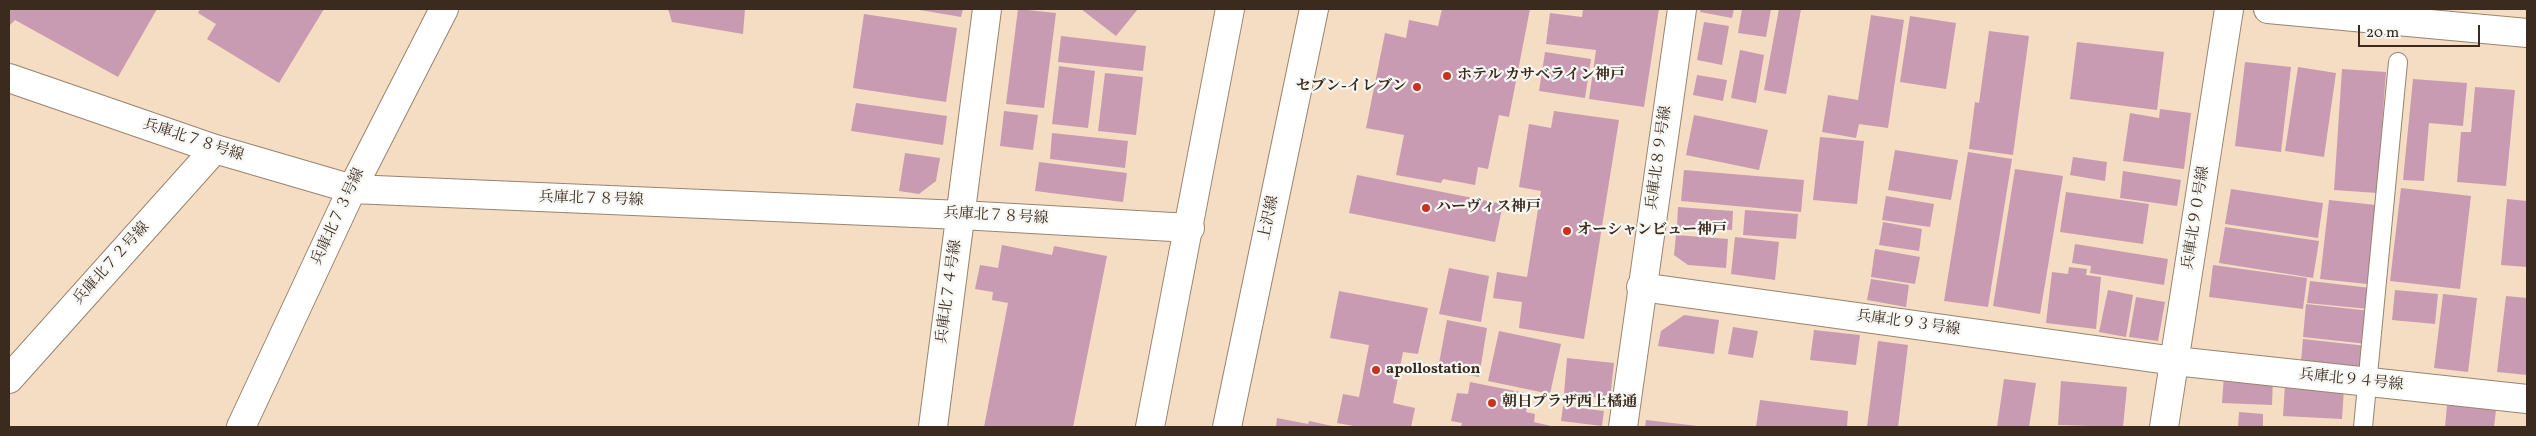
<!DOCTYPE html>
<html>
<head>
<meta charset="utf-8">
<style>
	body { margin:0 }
	#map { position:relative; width:2536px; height:436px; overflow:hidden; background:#f4ddc2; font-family:Vollkorn,serif }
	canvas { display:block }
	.frame { position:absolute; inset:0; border:10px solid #3b2a1e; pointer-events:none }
	.scale { position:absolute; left:2358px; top:25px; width:122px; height:22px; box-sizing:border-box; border:2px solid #3b2a1e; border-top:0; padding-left:6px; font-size:15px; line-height:18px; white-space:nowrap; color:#3b2a1e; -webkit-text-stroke:4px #f6f6f2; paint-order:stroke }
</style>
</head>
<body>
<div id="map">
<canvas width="2536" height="436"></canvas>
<div class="frame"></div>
<div class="scale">20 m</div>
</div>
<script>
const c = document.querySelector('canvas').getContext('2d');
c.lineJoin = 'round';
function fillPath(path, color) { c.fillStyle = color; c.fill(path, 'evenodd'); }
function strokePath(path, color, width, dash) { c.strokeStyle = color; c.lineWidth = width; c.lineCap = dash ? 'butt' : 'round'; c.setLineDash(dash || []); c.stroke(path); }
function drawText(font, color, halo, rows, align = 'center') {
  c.font = font + ' Vollkorn,"Noto Serif JP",serif'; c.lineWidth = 4.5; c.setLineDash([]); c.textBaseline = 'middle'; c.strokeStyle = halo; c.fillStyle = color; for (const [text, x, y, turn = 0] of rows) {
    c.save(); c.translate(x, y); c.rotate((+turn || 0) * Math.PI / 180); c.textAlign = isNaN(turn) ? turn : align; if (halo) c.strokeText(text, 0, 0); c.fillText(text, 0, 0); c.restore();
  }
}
fillPath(new Path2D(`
	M9 9H157L118 77 15 20 9 26Z
	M200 9H324L279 83 207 39 216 24 198 13Z
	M668 9H745L743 34 672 22Z
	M914 9H963L961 17Z
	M1018 9 1056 13 1044 108 1006 104Z
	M1081 9H1138L1116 36Z
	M1442 9H1530L1509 117 1499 115 1488 169 1478 167 1475 185 1443 179 1441 183 1396 175 1404 135 1366 128 1385 33 1406 38 1409 20 1438 26Z
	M1583 9H1659L1644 107 1589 99 1596 50 1546 44 1550 13 1582 17Z
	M1701 9H1734L1732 18 1700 12Z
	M1742 9H1771L1766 37 1738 33Z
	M1779 9H1801L1786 94 1764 90Z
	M864 14 957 28 946 102 853 88Z
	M1871 15 1904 20 1888 128 1859 124 1856 138 1822 132 1828 95 1858 100Z
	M1910 16 1956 23 1946 89 1900 82Z
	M1704 22 1729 26 1722 65 1697 60Z
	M1989 31 2029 36 2013 155 1969 149 1975 102 1979 103Z
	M1061 36 1146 46 1143 71 1058 62Z
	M2077 42 2164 52 2157 110 2070 99Z
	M1740 50 1764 55 1756 103 1731 98Z
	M1545 52 1591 59 1585 98 1539 91Z
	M2245 62 2291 67 2281 152 2235 146Z
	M1059 66 1095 71 1088 128 1052 124Z
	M2298 67 2336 73 2324 157 2285 151Z
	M2342 69 2386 72 2377 193 2334 190Z
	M1105 73 1143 77 1136 135 1098 131Z
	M1697 75 1727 80 1723 101 1693 95Z
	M2413 79 2467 83 2463 126 2429 123 2424 181 2403 180Z
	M2475 87 2515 90 2506 186 2457 182 2461 132H2471Z
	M856 103 947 116 943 145 851 131Z
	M2160 109 2191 113 2184 169 2123 161 2130 113 2159 118Z
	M1004 111 1038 115 1033 150 1000 146Z
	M1554 111 1619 120 1584 339 1519 328 1522 302 1493 298 1497 272 1527 277 1541 191 1519 187 1529 124 1551 128Z
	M1694 115 1768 130 1759 170 1686 155Z
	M1052 133 1128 141 1125 168 1050 159Z
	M1820 137 1864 141 1857 204 1813 200Z
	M1895 150 1958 160 1951 200 1888 190Z
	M1968 152 2012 159 1988 307 1944 301Z
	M905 153 940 158 936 181 919 194 899 191Z
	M2073 157 2107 162 2105 181 2070 175Z
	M1039 162 1127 173 1123 202 1035 191Z
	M2015 169 2063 176 2040 314 1993 306Z
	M1684 170 1804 180 1801 212 1681 201Z
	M2123 171 2181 180 2177 206 2120 198Z
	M1357 175 1503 204 1495 242 1349 213Z
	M2401 188 2471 196 2460 289 2390 281Z
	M2231 189 2323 203 2318 238 2225 224Z
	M2066 192 2149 204 2143 244 2060 232Z
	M1886 196 1934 204 1930 227 1882 220Z
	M2507 199 2527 201V267L2501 265Z
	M2329 200 2376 205 2367 284 2320 279Z
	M1678 207 1733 211 1732 230 1677 227Z
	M1745 210 1798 214 1796 239 1743 235Z
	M1883 222 1922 229 1919 251 1879 245Z
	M2225 227 2319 241 2313 278 2219 263Z
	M1676 235 1728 239 1726 268 1688 265 1674 255Z
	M1735 237 1779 242 1775 280 1731 274Z
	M2075 244 2168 259 2164 285 2090 273 2091 266 2072 263Z
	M1002 245 1052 255 1054 246 1107 256 1073 427H984L1008 303 992 300 993 292 975 289 980 265 998 268Z
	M1875 249 1920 257 1915 284 1871 277Z
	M2213 265 2307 278 2303 309 2209 297Z
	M2069 267 2087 269 2086 275 2101 277 2096 329 2046 323 2052 272 2068 274Z
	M1449 268 1489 276 1481 322 1439 314Z
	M1871 279 1909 285 1906 307 1867 300Z
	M2310 281 2371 288 2369 309 2307 303Z
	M2108 290 2133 295 2126 337 2099 332Z
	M2395 290 2438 294 2435 324 2392 320Z
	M1339 291 1428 308 1418 354 1403 352 1393 403 1415 408 1411 427H1359L1337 423 1343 394 1359 397 1369 345 1330 338Z
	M2443 294 2477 298 2468 372 2434 368Z
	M2506 296 2527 298V375L2497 372Z
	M2136 297 2165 302 2158 341 2129 337Z
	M2306 304 2371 311 2367 344 2303 337Z
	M1684 315 1719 320 1714 354 1658 346 1661 331Z
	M1447 320 1487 328 1479 377 1438 369Z
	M1733 327 1758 331 1753 358 1728 354Z
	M1814 330 1860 335 1856 365 1810 360Z
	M1499 331 1561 344 1550 394 1488 381Z
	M2303 339 2367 346 2365 367 2301 361Z
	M1878 341 1908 345 1898 427H1867Z
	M1567 358 1614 363 1610 399 1564 394Z
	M2224 375 2273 377 2272 405 2222 403Z
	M2004 379 2036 383 2029 427H1997Z
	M2061 381 2127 387 2123 427 2058 425Z
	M1470 382 1530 394 1526 412 1535 414 1534 422 1555 427H1461L1462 423 1451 421 1457 393 1468 394Z
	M2285 385 2344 388 2342 419 2283 416Z
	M1760 400 1848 411 1847 427H1756Z
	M2447 405 2496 410 2494 427H2445Z
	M1563 406 1604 411 1602 426 1561 421Z
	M2239 412 2263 414V427H2238Z
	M1277 418 1308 424 1309 421 1337 427H1276Z
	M1646 420 1698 426V427H1645Z`), '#c99bb2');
const service = new Path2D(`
	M2363 427 2398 62`);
const minor = new Path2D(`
	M9 78 215 149 352 189 961 215 1190 228
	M1641 287 2175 361 2527 399
	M9 379 215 149
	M241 427 352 189 444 9
	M933 427 987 9
	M2164 427 2229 9`);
const tertiary = new Path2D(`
	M1623 427 1682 9`);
const primary = new Path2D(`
	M1150 427 1230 9
	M1227 427 1314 9`);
const trunk = new Path2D(`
	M2268 9 2527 33`);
strokePath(service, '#988470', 20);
strokePath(minor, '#988470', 30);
strokePath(tertiary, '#988470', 30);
strokePath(primary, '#988470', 30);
strokePath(trunk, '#988470', 30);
strokePath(service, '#fff', 18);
strokePath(minor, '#fff', 28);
strokePath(tertiary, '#fff', 28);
strokePath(primary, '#fff', 28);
strokePath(trunk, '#fff', 28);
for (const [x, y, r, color] of [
	[1447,76,5,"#c8321e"],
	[1417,87,5,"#c8321e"],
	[1426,208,5,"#c8321e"],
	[1567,231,5,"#c8321e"],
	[1376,370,5,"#c8321e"],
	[1492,403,5,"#c8321e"]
]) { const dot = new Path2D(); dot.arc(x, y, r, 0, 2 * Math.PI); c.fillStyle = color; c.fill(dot); strokePath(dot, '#f6f6f2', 2); }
drawText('bold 15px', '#3b2a1e', '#f6f6f2', [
	["ホテル カサベライン神戸",1457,76],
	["セブン-イレブン",1407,87,"right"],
	["ハーヴィス神戸",1436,208],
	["オーシャンビュー神戸",1577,231],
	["apollostation",1386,370],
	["朝日プラザ西上橘通",1502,403]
], 'left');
drawText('15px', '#3b2a1e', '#f6f6f2', [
	["兵庫北７８号線",193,141,18],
	["兵庫北８９号線",1660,158,-82],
	["兵庫北７８号線",591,200,2],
	["兵庫北７３号線",339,217,-65],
	["兵庫北７８号線",996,217,3],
	["上沢線",1270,218,-78],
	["兵庫北９０号線",2197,218,-81],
	["兵庫北７２号線",112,264,-48],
	["兵庫北７４号線",950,292,-82],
	["兵庫北９３号線",1908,324,8],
	["兵庫北９４号線",2351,381,6]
]);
</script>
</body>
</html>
